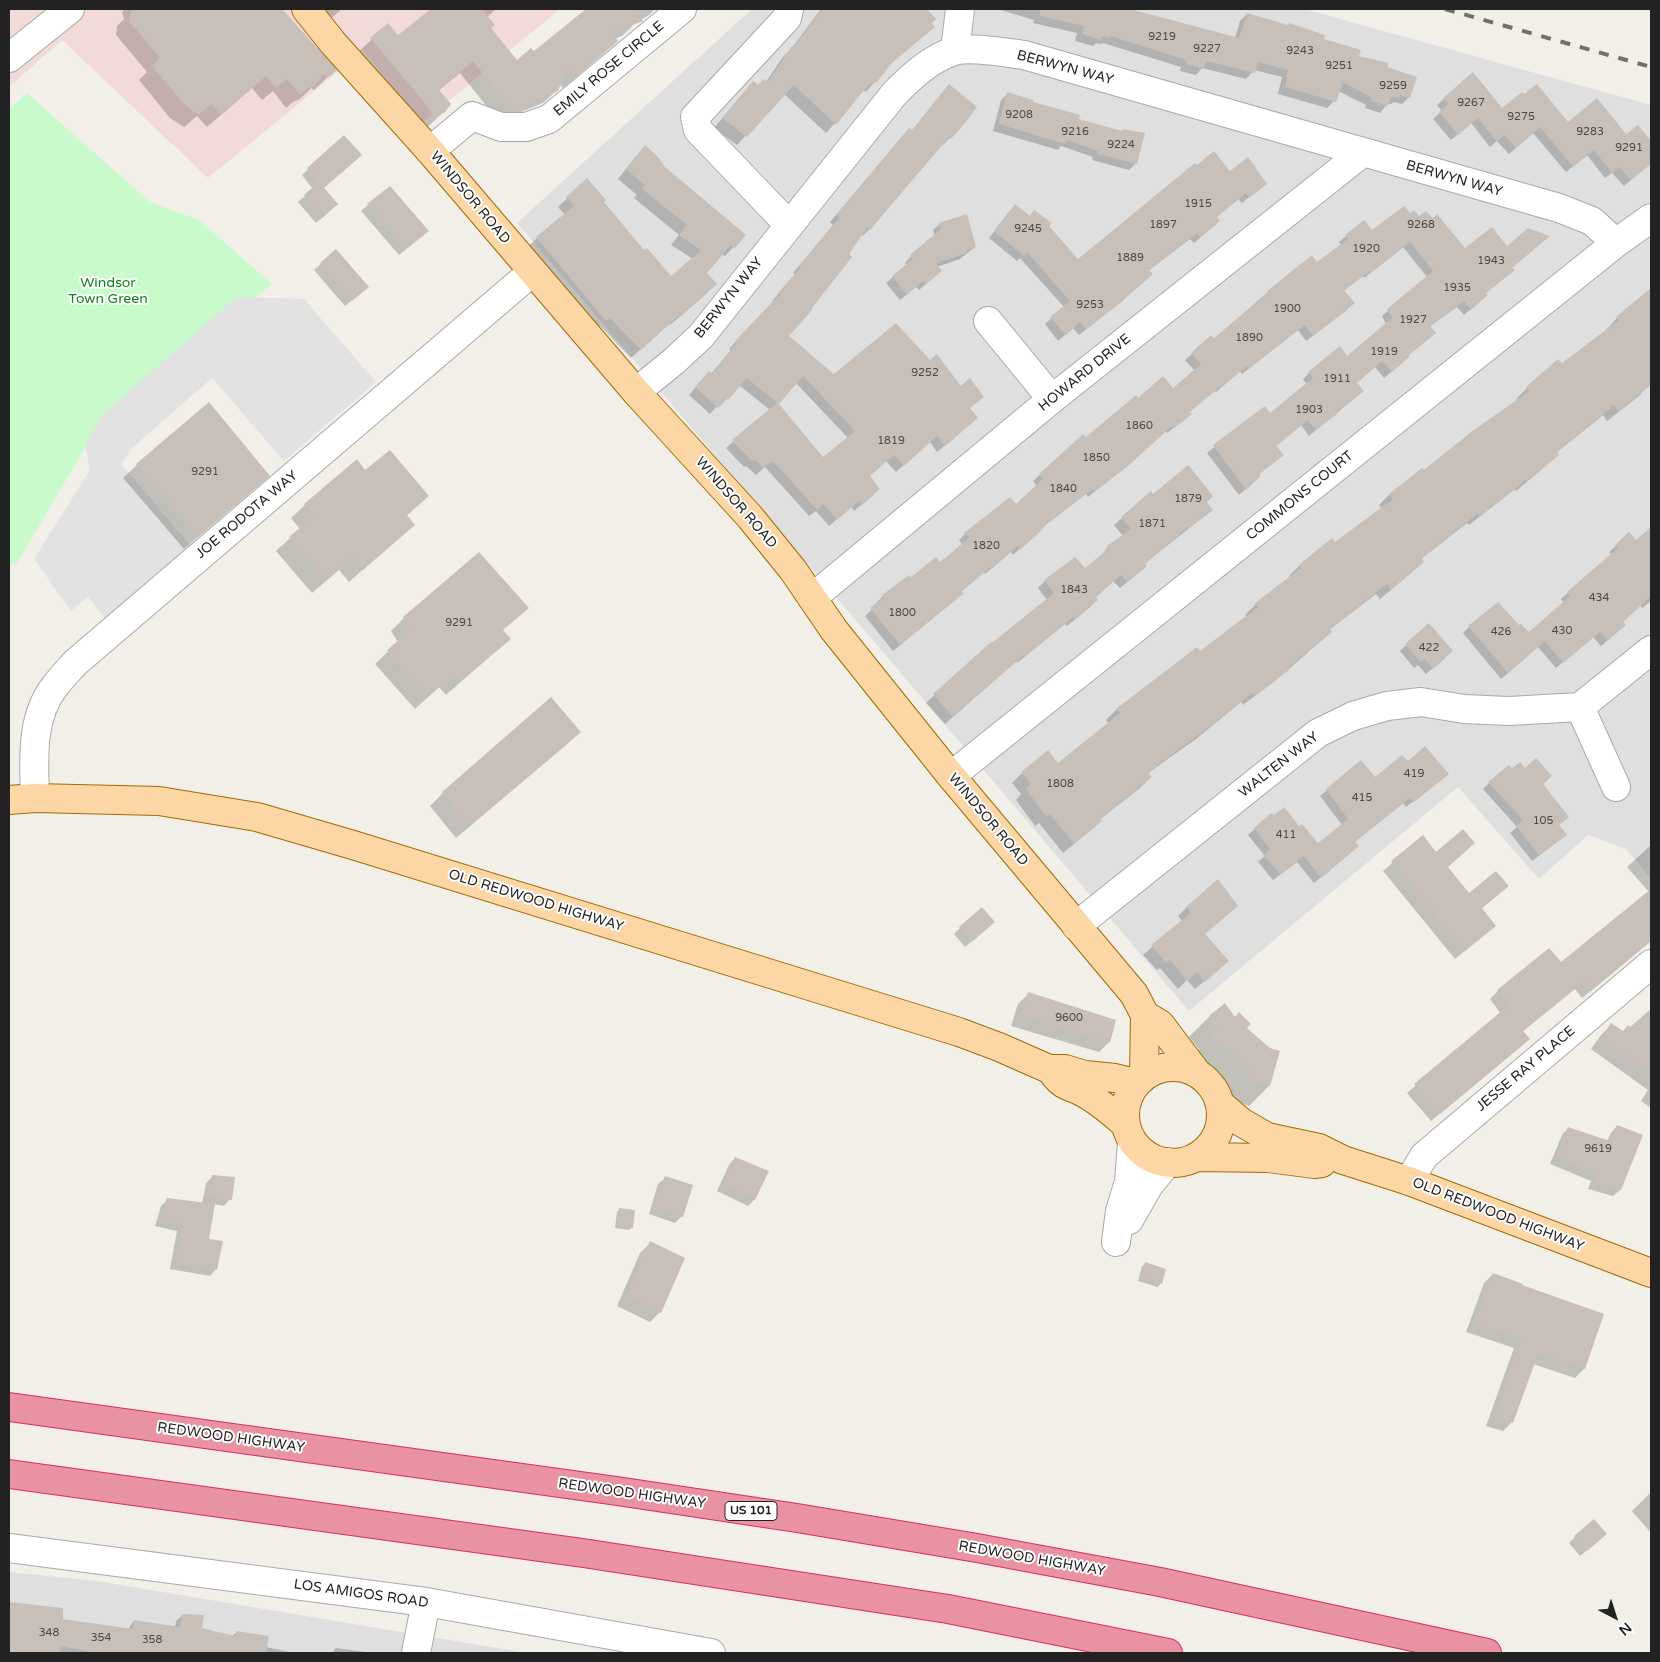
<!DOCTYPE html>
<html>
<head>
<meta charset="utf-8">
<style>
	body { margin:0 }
	#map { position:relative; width:1660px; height:1662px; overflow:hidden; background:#f2efe9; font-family:"Varela Round",sans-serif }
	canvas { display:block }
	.frame { position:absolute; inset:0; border:10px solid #222; pointer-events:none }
	.north { position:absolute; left:1590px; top:1592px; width:50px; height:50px; -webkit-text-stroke:4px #fff; paint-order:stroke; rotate:140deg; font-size:14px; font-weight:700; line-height:20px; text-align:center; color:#222 }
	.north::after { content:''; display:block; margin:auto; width:18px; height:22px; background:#222; clip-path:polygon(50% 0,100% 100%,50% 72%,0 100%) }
</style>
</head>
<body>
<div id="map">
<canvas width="1660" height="1662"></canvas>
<div class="frame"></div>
<div class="north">N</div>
</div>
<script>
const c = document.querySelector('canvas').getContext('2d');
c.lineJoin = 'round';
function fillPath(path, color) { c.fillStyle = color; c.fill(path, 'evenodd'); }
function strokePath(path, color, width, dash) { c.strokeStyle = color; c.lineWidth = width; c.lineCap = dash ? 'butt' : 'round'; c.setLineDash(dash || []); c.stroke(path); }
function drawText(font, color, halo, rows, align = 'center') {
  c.font = font + ' "Varela Round",sans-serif'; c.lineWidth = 4; c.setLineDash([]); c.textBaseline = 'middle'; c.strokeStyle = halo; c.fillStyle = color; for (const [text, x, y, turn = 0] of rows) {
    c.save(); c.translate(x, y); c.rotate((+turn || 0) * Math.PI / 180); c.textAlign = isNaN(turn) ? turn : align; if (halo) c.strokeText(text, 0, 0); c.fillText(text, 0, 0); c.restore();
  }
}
fillPath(new Path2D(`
	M752 9H1304L1651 105V879L1626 849 1588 835 1539 879 1458 787 1189 1011 517 223Z
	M9 1572 97 1581 527 1653H9Z`), '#e0dfdf');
fillPath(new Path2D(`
	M9 9H560L422 123 363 51 208 178 62 40 9 87Z`), '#f2dad9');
fillPath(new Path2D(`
	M27 93 150 202 199 220 272 284 236 312 94 433 17 563 9 564V109Z`), '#c8facc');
fillPath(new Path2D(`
	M237 297 304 299 376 382 284 461 212 378 132 448 122 463 123 466 190 545 105 618 88 597 71 611 34 559 90 470 85 445 103 414Z`), '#e2e2e2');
fillPath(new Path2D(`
	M125 9H281L335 70 314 90 311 88 300 99 293 102 286 108 273 91 262 100 252 88 207 127 197 116 184 127 170 118 139 80 147 72 116 35 117 26 124 19 122 12Z
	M322 9H342L330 19Z
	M432 9H496L487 17 490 28 516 62 533 53 588 9H655L649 15 635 23 622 36 615 39 616 41 603 54 563 88 559 84 557 90 543 103 523 111 508 124H501L460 73 438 91 444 111 430 125 421 130 358 52 388 25 398 37Z
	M821 9H926L935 19 931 23 934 27 888 66 866 92 864 90 826 133 784 94 737 145 714 128 744 92 766 82 782 58 791 49Z
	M997 9H1134L1133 11 1235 38 1240 21 1247 14 1287 26 1289 24 1357 57 1385 67 1409 97 1402 104 1394 102 1391 104H1387L1380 113 1365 108 1366 105 1338 91 1334 101 1327 108 1278 94 1282 77 1254 70 1246 79 1202 68 1196 75 1180 71 1181 67 1103 43 1101 44 1096 43 1093 46 1075 41 1077 33 1033 23 1034 20Z
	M1473 74 1502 110 1626 136 1638 127 1651 143V163L1624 186 1612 173 1605 178 1587 155 1566 172 1533 133 1509 154 1497 141 1490 147 1471 123 1451 140 1433 119 1442 111 1437 105Z
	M1007 94 1077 120 1121 132 1123 130 1136 163 1129 170 1092 160 1093 157 1061 146 1058 150 993 131 1001 100Z
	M963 124 943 145 942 144 870 229 862 236 860 235 787 336 834 375 969 409V425L937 452 930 442 896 472 886 461 869 476 872 496 854 511 851 507 829 526 816 511 809 516 765 467 756 475 746 466 744 467 726 448 770 410 739 385 720 406 718 405 710 414 689 395 702 380 711 374 731 350 729 349 774 302 772 301 795 275 793 273 833 225 830 222 902 137 911 131ZM796 383 848 438 823 459 778 404Z
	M344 137 322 188 330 211 316 223 298 202 313 189 302 175Z
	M636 156 664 168 744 236 725 256 722 254 705 273 707 293 670 325 669 324 631 358 600 326 597 329 528 246 565 215 558 207 587 180 603 202 644 251 671 278 693 259 671 245 679 235 634 198 637 195 618 179Z
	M1230 173 1265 184 1242 203 1238 199 1216 217 1219 221 1194 243 1190 239 1148 271 1145 281 1112 309 1079 335 1073 328 1058 341 1045 324 1064 307 1020 258 1017 261 989 238 1009 212 1030 217 1048 226 1078 261Z
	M368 205 421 237 399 255 361 211Z
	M1410 215 1419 218 1465 250 1511 268 1513 270 1485 294 1480 301 1464 315 1457 307 1429 327 1402 363 1384 378 1375 367 1355 383 1363 391 1309 436 1301 425 1275 447V461L1258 475 1253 482 1239 495 1207 453 1265 407 1270 414 1307 385 1303 379 1309 373 1347 358 1386 324 1382 316 1427 277 1403 247 1364 278 1363 276 1343 291 1347 310 1306 341 1298 330 1242 374 1240 371 1216 392 1214 391 1189 412 1190 414 1184 420 1167 433 1165 431 1121 471 1088 497 1086 494 1044 526 1013 555 1011 552 985 574 984 572 961 592 955 600 893 651 865 616 878 604 877 602 883 596 940 564 963 545 959 540 965 534 1016 505 1037 486 1033 481 1083 436 1086 439 1138 400 1173 389 1195 371 1185 360 1192 354 1213 340 1268 292 1312 257 1317 264 1341 245 1339 242 1364 221 1372 232Z
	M940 224 975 247 960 259 937 267 941 271 934 277 919 290 916 287 900 300 886 283 907 265 905 263 911 256 935 236 933 230Z
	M336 250 361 293 345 306 314 270Z
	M1651 290V381L1640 395 1607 421 1603 415 1556 453 1557 454 1547 465 1516 491 1515 489 1469 525 1467 523 1421 559 1412 572 1380 599 1376 594 1329 630 1331 632 1320 642 1276 680 1243 705 1241 702 1196 739 1148 773 1151 777 1140 788 1099 820 1090 831 1063 853 1039 823 1035 826 1016 800 1021 794 1012 783 1022 773 1058 764 1109 723 1106 720 1116 710 1197 649 1200 653 1247 617 1245 615 1256 604 1290 578 1289 576 1299 566 1332 540 1335 544 1382 509 1379 505 1389 495 1422 470 1424 472 1518 400 1517 398 1527 388 1562 365 1608 330 1607 329 1617 318Z
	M209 404 268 476 184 549 123 478 137 465Z
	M365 472 428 496 406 516 414 524 349 582 339 570 312 593 276 551 300 529 291 518 305 505Z
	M1151 493 1153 496 1205 502 1212 510 1144 564 1138 573 1120 588 1113 581 1095 598 1097 600 1090 607 1067 626 1065 624 1017 663 1016 661 945 724 926 703 991 644 1047 600 1038 588 1045 581 1084 570 1102 555 1108 547 1123 536 1114 525Z
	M1651 529V601L1642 608 1640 605 1621 622 1618 631 1601 646 1593 637 1556 668 1538 647 1501 679 1463 633 1469 627H1519L1529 634 1564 603 1561 599 1612 555 1609 552 1616 546 1636 541Z
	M404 618 502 631 509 639 446 695 439 687 415 709 375 664 398 642 391 631Z
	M1406 645 1445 658 1426 674 1418 665 1414 668 1400 651Z
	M579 732 566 745 456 838 430 806 443 793Z
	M1361 762 1375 779 1408 763 1441 780 1406 807 1403 803 1354 842 1351 852 1314 883 1297 862 1273 880 1258 862 1265 856 1248 835 1271 815 1299 828 1318 845 1342 825 1320 796Z
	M1512 770 1541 785 1558 826 1566 835 1532 861 1510 833 1517 827 1483 789 1489 783Z
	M1422 837 1469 894 1508 886 1481 909 1495 926 1455 959 1383 871Z
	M1651 845V941L1582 998 1575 989 1522 1032 1528 1039 1520 1047 1431 1121 1407 1093 1501 1014 1490 999 1498 991 1561 963 1649 892 1627 867Z
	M1236 906 1204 934 1218 970 1195 989 1187 980 1178 989 1160 968 1157 970 1143 955 1182 921 1178 916 1187 907Z
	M960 928H987L965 947 954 934Z
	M1028 994 1109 1042 1099 1052 1011 1026 1018 1004Z
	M1224 1005 1235 1018 1270 1050 1279 1052 1269 1086 1249 1106 1227 1098 1229 1091 1224 1089 1225 1085 1192 1058 1199 1049 1189 1037 1209 1017Z
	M1651 1010V1108L1641 1101 1648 1090 1591 1049 1601 1035 1611 1025 1623 1032 1630 1028Z
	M1617 1126 1641 1135 1620 1190 1613 1196 1588 1189 1591 1181 1550 1164 1562 1135 1568 1128 1607 1141 1611 1133Z
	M735 1158 767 1171 754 1200 748 1206 717 1191 729 1165Z
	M213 1176 230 1199 224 1206 214 1204 207 1240 216 1269 210 1276 170 1269 177 1231 155 1226 161 1206 167 1200 202 1204 206 1183Z
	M665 1178 682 1216 675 1223 649 1214 658 1184Z
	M620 1209 632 1227 629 1230 615 1228 617 1212Z
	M650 1243 684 1258 660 1312 650 1322 617 1306 640 1253Z
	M1145 1264 1165 1269 1160 1284 1158 1287 1138 1281 1142 1266Z
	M1493 1274 1584 1369 1575 1378 1533 1364 1512 1422 1503 1431 1486 1426 1514 1348 1466 1332 1484 1283Z
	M1651 1492V1533L1632 1511Z
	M1575 1537 1599 1540 1580 1556 1569 1543Z
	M9 1603 35 1607 61 1620 128 1629 134 1621 175 1628 176 1621 183 1615 200 1629 232 1636 236 1633 266 1647 295 1653H9Z
	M336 1648 373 1653H332Z`), '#0003');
fillPath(new Path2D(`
	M131 9H282L337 70 329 77 323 74 315 86 308 88 300 95 287 79 276 88 266 76 221 115 211 104 198 115 184 104 152 66 160 58 129 21Z
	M431 9H482L495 25 491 28 517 60 531 48 534 51 586 9H635L643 21 611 33 618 41 616 43 603 54 588 62 590 64 577 76 567 68 558 91 537 99 522 111H514L473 61 439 90 451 104 445 112 435 118 423 101 370 38 388 23 398 35Z
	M822 9H927L936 19 932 23 935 27 893 62 876 83 873 82 864 90 836 125 794 85 747 137 722 118 753 81 758 85 764 79 768 82 791 47 793 48Z
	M1040 9H1130L1239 38 1247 13 1288 25 1289 23 1325 35 1324 39 1361 50 1359 56 1389 63 1387 67 1417 77 1410 98 1400 95V98L1391 97 1388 106 1371 101 1372 98 1343 82 1336 102 1285 87 1288 70 1258 62 1255 73 1206 61 1204 69 1186 64 1187 60 1110 36V38L1102 36 1101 40 1082 34 1084 26 1040 16Z
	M1473 72 1502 108 1522 92 1524 94 1537 84 1568 122 1597 98 1626 134 1638 125 1651 141V164L1631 180 1619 167 1612 173 1594 150 1573 167 1540 127 1516 148 1504 135 1497 142 1478 118 1458 135 1439 112 1448 104 1443 98Z
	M949 84 977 107 964 124 951 139 949 137 870 230 867 228 849 254 852 257 812 308 813 309 789 336 834 374 896 323 930 360 937 354 961 386 970 378 984 397 970 408 978 418 945 446 937 436 904 466 894 455 870 476 880 489 862 505 859 501 837 520 823 504 817 510 773 461 763 468 754 459 752 461 732 440 777 403 747 378 728 400 726 398 718 408 695 387 709 371 712 374 737 342 735 341 780 294 778 293 801 267 799 266 840 217 836 215 909 128 912 130ZM803 376 855 431 823 457 779 404Z
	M1007 92 1033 100V102L1080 115 1079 119 1122 131 1123 129 1145 133 1137 164 1097 154 1098 151 1067 140 1065 144 999 124Z
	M344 135 362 155 324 188 307 168Z
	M645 145 658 157 665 167 746 235 735 248 731 245 707 273 717 284 680 317 678 316 641 350 610 318 606 321 536 237 574 206 566 197 587 178 606 200 604 202 644 250 647 248 671 276 701 250 679 235 687 225 642 189 645 185 626 169Z
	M1214 151 1230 171 1248 157 1267 184 1249 198 1246 193 1217 217 1220 221 1201 237 1197 233 1149 270 1153 274 1120 303 1086 329 1080 322 1066 335 1050 317 1070 301 1027 252 1024 256 994 231 1015 204 1030 216 1034 210 1052 223 1049 226 1078 259 1195 163 1197 165Z
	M319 182 338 204 323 217 304 195Z
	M390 186 429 231 406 249 367 204Z
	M1404 206 1410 213 1414 210 1419 216 1426 211 1433 218 1437 214 1465 248 1492 227 1507 246 1528 228 1550 236 1512 268 1515 270 1486 293 1488 295 1471 310 1464 301 1430 326 1436 333 1409 355 1410 356 1392 372 1382 361 1357 383 1364 391 1336 412 1337 414 1316 430 1308 420 1276 446 1284 455 1259 474 1261 476 1246 490 1213 445 1265 406 1270 413 1313 378 1308 372 1340 346 1347 356 1392 318 1387 309 1433 271 1410 242 1371 273 1370 271 1344 290 1355 303 1313 336 1305 325 1249 368 1247 366 1223 386 1222 385 1190 412 1192 414 1174 428 1172 426 1129 465 1095 491 1093 489 1048 522 1041 531 1020 550 1018 546 992 568 991 567 962 591 963 594 900 645 870 608 884 597 882 595 909 575 911 577 936 557 940 562 969 538 964 533 1010 497 1016 504 1043 479 1039 474 1083 434 1086 437 1136 395 1138 398 1163 376 1173 388 1201 364 1191 353 1211 335 1214 338 1269 292 1267 291 1312 255 1317 262 1348 239 1345 235 1364 220 1372 230Z
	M967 214 976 247 967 250V253L936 263 942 271 926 284 923 281 907 295 892 276 913 259 910 255 941 229 939 223Z
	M336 249 369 287 352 301 320 263Z
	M1651 288V385L1618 411 1614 405 1557 452 1559 455 1527 481 1526 480 1480 516 1478 513 1422 558 1424 562 1391 590 1387 584 1330 629 1332 632 1288 668 1289 670 1254 696 1252 693 1208 728 1148 772 1152 777 1100 819 1102 821 1074 844 1050 814 1046 817 1026 789 1031 783 1021 772 1048 750 1058 763 1120 713 1116 709 1197 647 1200 651 1258 607 1255 603 1301 568 1299 565 1332 538 1335 542 1393 499 1389 494 1422 468 1424 470 1470 433 1529 391 1526 387 1558 359 1562 363 1619 320 1616 317Z
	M209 402 270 476 198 537 136 464Z
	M390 450 429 496 407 515 415 525 363 570 353 557 326 581 289 537 314 516 304 504 357 459 365 470Z
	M1188 465 1213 496 1207 502 1213 510 1189 528 1188 527 1145 564 1147 566 1128 582 1121 575 1096 597 1098 600 1074 619 1073 617 1025 656 1024 655 953 717 933 694 991 642 992 643 1054 593 1044 580 1075 557 1085 568 1109 548 1107 546 1131 529 1121 517 1151 491 1153 494Z
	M1651 527V596L1623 622 1626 625 1608 640 1600 632 1563 663 1545 641 1508 673 1468 626 1498 602 1519 625 1521 624 1529 632 1570 596 1567 592 1618 548 1615 545 1629 532 1636 540Z
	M479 552 529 608 503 630 511 639 460 682 454 675 429 696 387 650 412 629 403 617Z
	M1429 623 1453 651 1433 669 1425 659 1421 662 1405 644Z
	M551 697 581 732 470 826 442 792Z
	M1425 746 1449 774 1414 802 1410 798 1355 842 1359 846 1321 878 1304 856 1280 874 1263 855 1270 849 1254 828 1271 813 1274 815 1284 807 1299 826 1302 824 1318 843 1348 819 1326 789 1361 760 1375 777 1402 755 1408 761Z
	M1536 758 1552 776 1543 784 1569 817 1559 825 1567 835 1539 855 1516 826 1523 820 1488 782 1509 765 1512 768 1520 762 1525 768Z
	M1463 829 1475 843 1448 867 1469 893 1496 871 1509 886 1482 908 1496 926 1465 951 1391 861 1423 835 1436 852Z
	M1218 879 1238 906 1205 934 1229 961 1205 982 1197 972 1187 981 1170 960 1166 963 1151 945 1191 913 1186 907Z
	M1651 889V941L1591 991 1583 982 1523 1031 1530 1039 1440 1114 1414 1084 1509 1005 1497 990 1549 948 1561 962Z
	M982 907 995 922 972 942 959 927Z
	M1028 992 1116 1020 1110 1043 1021 1016Z
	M1225 1003 1235 1017 1239 1012 1251 1024 1247 1028 1270 1048 1280 1051 1270 1086 1247 1078 1249 1071 1244 1068 1245 1064 1211 1037 1218 1028 1209 1016Z
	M1651 1009V1074L1601 1038 1611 1023 1623 1031 1628 1025 1630 1027Z
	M1617 1125 1643 1135 1621 1190 1594 1183 1597 1174 1556 1158 1568 1127 1610 1141Z
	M735 1157 769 1171 755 1200 722 1184Z
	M212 1175 235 1177 232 1200 208 1196Z
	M665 1176 693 1185 683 1217 654 1208Z
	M167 1198 215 1204 209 1239 223 1241 217 1270 176 1262 183 1224 161 1220Z
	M619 1208 635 1210 633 1228 617 1226Z
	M650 1241 685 1258 661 1313 626 1296Z
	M1145 1262 1166 1269 1162 1284 1141 1278Z
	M1493 1273 1523 1284 1522 1285 1604 1314 1585 1369 1538 1354 1513 1423 1494 1416 1522 1339 1474 1323Z
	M1594 1519 1607 1534 1587 1551 1574 1536Z
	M9 1602 63 1608V1619L133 1629 134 1620 180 1627 182 1614 204 1615 202 1628 235 1636 236 1631 269 1636 266 1653H96L61 1646 60 1653H9Z`), '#c7bfb8');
const minor = new Path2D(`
	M955 51 960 9
	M9 58 70 9
	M430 151 472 116 501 127H526L549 119 682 9
	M788 224 698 130 695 117 787 18 789 9
	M988 321 1052 399
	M636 392 673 362 701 336 895 93C912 76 930 59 954 51 971 46 1006 53 1024 55L1559 208 1592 221 1616 243
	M812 598 1052 399 1362 153
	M1580 707 1616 787
	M951 776 1616 243 1651 218
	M35 798C34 760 30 718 55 686 61 678 68 671 75 663L532 272
	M1076 926 1318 733 1353 716 1387 706 1421 702 1464 709 1509 711 1580 707 1651 650
	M1409 1181 1424 1156 1651 964
	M1129 1220 1149 1185 1168 1162
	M1116 1242 1120 1211 1129 1182 1132 1142
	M9 1548 426 1602 711 1653
	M416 1653 426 1602`);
const major = new Path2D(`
	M306 9 333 43 430 151 636 392 750 517 793 570 834 630 951 776 1134 994 1145 1015 1144 1076
	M9 800 35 798 159 801 257 817 353 845 959 1032 999 1047 1049 1069H1065L1085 1075 1115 1078 1136 1083
	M1145 1015 1160 1024 1197 1073
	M1125 1115a48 48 0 1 1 96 0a48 48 0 1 1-96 0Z
	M1055 1076C1064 1087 1070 1086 1082 1092 1098 1100 1111 1112 1124 1123
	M1220 1104 1241 1122 1267 1137 1319 1148 1343 1160 1409 1181 1651 1273
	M1198 1157 1268 1158 1314 1164 1322 1163`);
const highway = new Path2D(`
	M9 1407 617 1491 797 1518 977 1548 1160 1582 1487 1653
	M9 1474 583 1553 948 1609 1168 1653`);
strokePath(minor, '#a9a9a9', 30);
strokePath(major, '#a06b00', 30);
strokePath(highway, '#dc2a67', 30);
strokePath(minor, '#fff', 28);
strokePath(major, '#fcd6a4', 28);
strokePath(highway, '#e892a2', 28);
strokePath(new Path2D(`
	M1445 9 1651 67`), '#707070', 4, [10, 10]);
drawText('11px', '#4b4948', null, [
	["9219",1162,37],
	["9227",1207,49],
	["9243",1300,51],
	["9251",1339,66],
	["9259",1393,86],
	["9267",1471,103],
	["9208",1019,115],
	["9275",1521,117],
	["9216",1075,132],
	["9283",1590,132],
	["9224",1121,145],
	["9291",1629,148],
	["1915",1198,204],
	["1897",1163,225],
	["9268",1421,225],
	["9245",1028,229],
	["1920",1366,249],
	["1889",1130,258],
	["1943",1491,261],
	["1935",1457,288],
	["9253",1090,305],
	["1900",1287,309],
	["1927",1413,320],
	["1890",1249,338],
	["1919",1384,352],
	["9252",925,373],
	["1911",1337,379],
	["1903",1309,410],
	["1860",1139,426],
	["1819",891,441],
	["1850",1096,458],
	["9291",205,472],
	["1840",1063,489],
	["1879",1188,499],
	["1871",1152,524],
	["1820",986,546],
	["1843",1074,590],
	["434",1599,598],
	["1800",902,613],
	["9291",459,623],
	["430",1562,631],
	["426",1501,632],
	["422",1429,648],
	["419",1414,774],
	["1808",1060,784],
	["415",1362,798],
	["105",1543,821],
	["411",1286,835],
	["9600",1069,1018],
	["9619",1598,1149],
	["348",49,1633],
	["354",101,1638],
	["358",152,1640]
]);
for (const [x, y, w] of [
	[751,1511,52]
]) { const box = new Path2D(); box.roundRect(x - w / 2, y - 9.5, w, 19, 4); c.fillStyle = '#fff'; c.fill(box); strokePath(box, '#222', 1); }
drawText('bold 12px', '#222', null, [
	["US 101",751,1511]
]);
drawText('14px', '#222', '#fff', [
	["BERWYN WAY",1065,68,15],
	["EMILY ROSE CIRCLE",609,69,-40],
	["BERWYN WAY",1454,179,16],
	["WINDSOR ROAD",470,198,50],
	["BERWYN WAY",729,298,-51],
	["HOWARD DRIVE",1085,373,-39],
	["COMMONS COURT",1300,496,-39],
	["WINDSOR ROAD",736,503,49],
	["JOE RODOTA WAY",247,515,-40],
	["WALTEN WAY",1279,765,-38],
	["WINDSOR ROAD",988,820,50],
	["OLD REDWOOD HIGHWAY",536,901,17],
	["JESSE RAY PLACE",1526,1069,-40],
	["OLD REDWOOD HIGHWAY",1498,1215,21],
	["REDWOOD HIGHWAY",231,1438,8],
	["REDWOOD HIGHWAY",632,1494,8],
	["REDWOOD HIGHWAY",1032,1559,10],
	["LOS AMIGOS ROAD",361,1594,8]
]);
drawText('14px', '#0c8416', '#fff', [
	["Windsor",108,283],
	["Town Green",108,299]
]);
</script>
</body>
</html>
